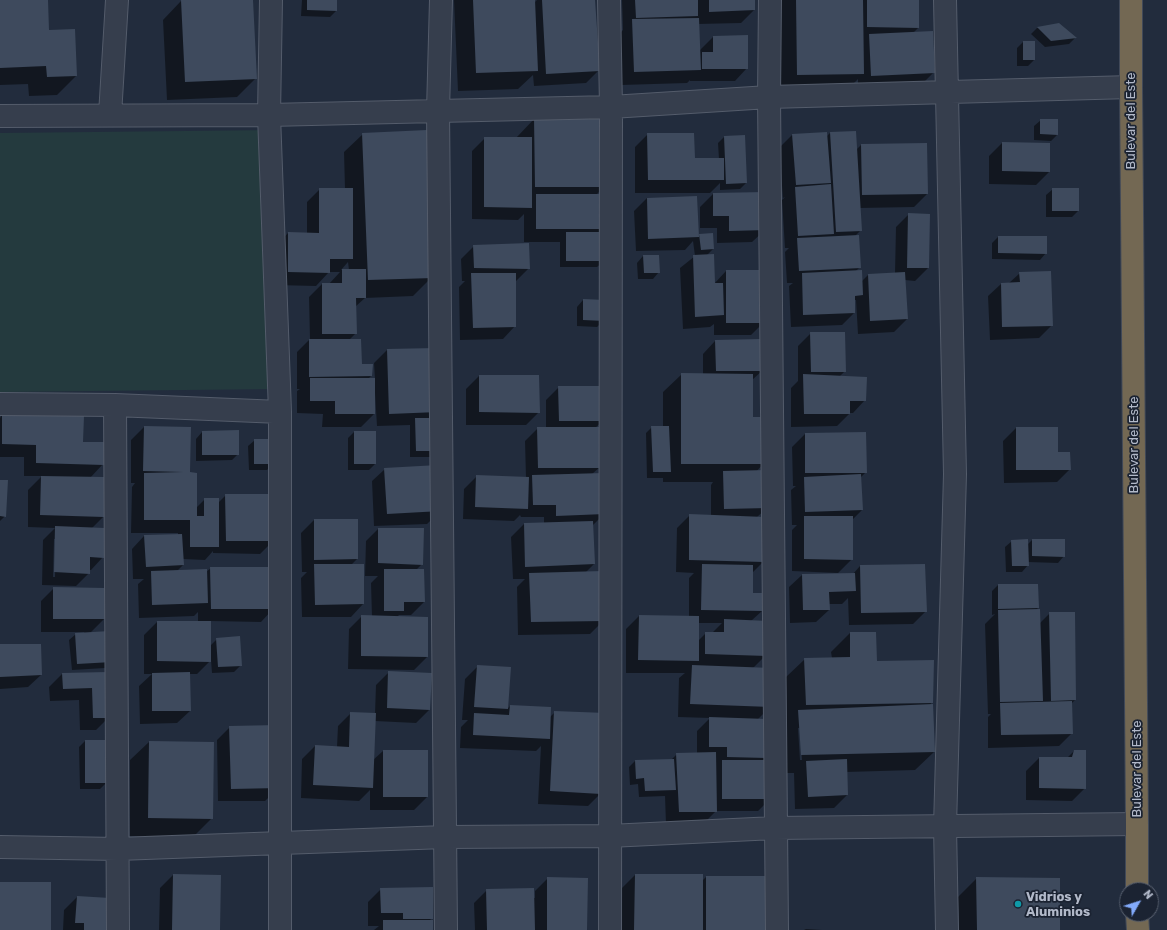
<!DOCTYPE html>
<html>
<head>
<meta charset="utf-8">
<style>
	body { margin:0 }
	#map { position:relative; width:1167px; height:930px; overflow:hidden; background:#222c3d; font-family:Rubik,sans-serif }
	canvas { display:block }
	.north { position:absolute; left:1119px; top:882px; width:40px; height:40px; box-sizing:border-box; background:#1b2332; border:1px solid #575f6e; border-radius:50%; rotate:51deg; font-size:11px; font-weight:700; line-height:16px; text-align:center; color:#b2b9c9 }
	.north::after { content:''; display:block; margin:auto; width:14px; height:18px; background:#83abfc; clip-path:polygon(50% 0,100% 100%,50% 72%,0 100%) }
</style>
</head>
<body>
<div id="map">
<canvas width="1167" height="930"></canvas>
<div class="north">N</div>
</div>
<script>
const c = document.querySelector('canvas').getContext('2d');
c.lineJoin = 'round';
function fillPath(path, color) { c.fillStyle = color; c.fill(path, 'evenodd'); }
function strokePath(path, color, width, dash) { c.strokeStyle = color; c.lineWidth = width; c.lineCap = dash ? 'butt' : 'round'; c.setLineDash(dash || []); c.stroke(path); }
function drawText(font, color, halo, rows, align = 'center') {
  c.font = font + ' Rubik,sans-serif'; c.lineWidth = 3.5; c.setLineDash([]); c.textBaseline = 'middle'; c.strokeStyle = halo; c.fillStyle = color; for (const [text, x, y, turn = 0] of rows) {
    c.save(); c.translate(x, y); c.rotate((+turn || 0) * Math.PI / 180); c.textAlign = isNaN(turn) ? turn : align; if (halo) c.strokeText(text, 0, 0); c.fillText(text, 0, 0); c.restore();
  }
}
fillPath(new Path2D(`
	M276 130 280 389 0 392V133Z`), '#243a3e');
fillPath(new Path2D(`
	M0 0H47L48 31 76 76 57 95 29 96 28 84 0 85Z
	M212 0H252L256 78 237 97 167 100 163 20 181 1Z
	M302 0H336V11L330 17 301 16Z
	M454 0H534V3L537 0H594L599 70 586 83 534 86 533 75 518 89 458 91Z
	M622 0H754V10L741 23 698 24 699 51 713 37 747 68 735 81H690V80L687 83 621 85 620 33 623 30Z
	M781 0H918V28L913 33 934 72 921 85 858 88V79L845 92 779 93Z
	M1059 24 1075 38 1069 44 1045 47 1031 34 1037 28Z
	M1023 42 1034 60 1028 66H1017V48Z
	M535 118 604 187 596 195 604 261 597 267H560V242H524V214L518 220 472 219V151L485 138H516Z
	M1041 120 1057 135 1051 141 1034 140V126Z
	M830 133 856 150 861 145 927 194 914 207 860 208 861 230 855 236 860 267 856 271 861 282 868 275 895 273 896 227 909 214 929 215 928 268 915 281 905 280 907 319 894 332 858 334 856 300H854V313L842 325 791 327 789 286 793 283H787L785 252 789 248H785L782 200 785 197 783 198 779 148 792 135 826 137Z
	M363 134 432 277 413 296 365 298 355 307 356 333 349 340 361 365H372L371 376 368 379H375L374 363 387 350 435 349 431 457H410V425L377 426 375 393H374V414L361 427H322L323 414 297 413V391L300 389H297V352L310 339 309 297 322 284H329L340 272H329L316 286 275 285 276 246 288 233 307 234V202L320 189H345L344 152ZM348 262 349 270H341Z
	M648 134 694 159H719L718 143 724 137 746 183 740 189 720 190V183L710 193H635V147Z
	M1002 143 1049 172 1036 185 989 184V156Z
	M1053 189H1078V211L1072 217H1046V195Z
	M713 194 765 230 752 242 717 243V228H700V207Z
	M647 198 698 237 700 235 713 249 707 255 714 284 726 271 764 322 751 335H714V324L710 327 683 329 680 268 695 256 693 241 685 250 636 251 634 211Z
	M998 237 1046 253 1040 260 992 259V243Z
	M474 246 529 268 516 281H515V326L503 339 460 340 459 287 465 281H462L461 259Z
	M643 256 659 272 653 279H638L637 263Z
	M1020 273 1052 325 1039 338 990 340 988 296 1001 284 1009 283Z
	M583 300 604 320 597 327 577 326V307Z
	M811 333 845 371 839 377 865 400 853 413H850L837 426 791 427V388L798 381V346Z
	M715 341 762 371 752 380V418L763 464 756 472 767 508 757 517 763 562 752 573V594L762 611 751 621 766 655 753 668 770 707 757 720 766 758 762 761 771 798 758 811H716L703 824H666L665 796 639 797 638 784 630 785 629 767 635 761 671 760 677 754H697V731L710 718 678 717 679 678 685 673H626V629L639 616 689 617V578L694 573 676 572 677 528 690 515 711 516V485L713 482H663V478H647L646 433 652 427H663V392L682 374H703V354ZM698 623H722L712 633H706L698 641Z
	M479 376 539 412 526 425H466V389Z
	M559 387 603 421 595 428 600 467 592 474 604 514 592 526 594 564 585 573 603 621 590 634 518 635 517 587 525 579H513L511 537 524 524H544V517H521L520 515 514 521 463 519 464 489 477 476 526 478 525 441 538 428H546V400Z
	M2 415 82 443 103 464 90 478 104 516 91 529 103 557 91 570H89V573L76 586 42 585 43 540 55 528 28 527V490L42 476H24V457H0V418ZM54 539H56L55 577H53Z
	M144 427 189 473 196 508 205 499 218 503 226 495 273 541 260 554 213 553V551L205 560 183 559V565L177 571 206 572 211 568 273 609 261 622 210 621V646L217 639 241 665 234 672 212 673 211 660 197 674H189L190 711 177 723 140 724 139 686 152 674H144V635L157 622H198V612L194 616 139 618 138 584 144 579H133L132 549 144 536 178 535V533H131L132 487 135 483H131V440Z
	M1016 428 1057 453 1070 469 1057 482 1004 483 1003 441Z
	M202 432 238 454 232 460 196 461V439Z
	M354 432 375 464 369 470H348V438Z
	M865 433 866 472 860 478 862 510 852 520V559L838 573 792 571V530L797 525H792L791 490 796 486H793L792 447 805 434Z
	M255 440 273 464 267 470H249L248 446Z
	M385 469 440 511 427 524 374 526 372 481Z
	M0 481 5 516 0 521Z
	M314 520H357V559L351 565 363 604 351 617H302L301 578 307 572H302L301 533Z
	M378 529 422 564 416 570 424 602 411 615H399L397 617 427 657 414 670 348 669 349 629 362 616 372 617 371 583 378 576H365L366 541Z
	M1032 540 1064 556 1058 563 1028 562V565L1022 572H1006L1005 547 1012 541 1027 545Z
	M860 566 926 611 913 624 849 625 848 598 842 604H828L829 610 816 622 790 623 789 587 802 575 853 574Z
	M998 585 1038 608 1035 611 1040 623 1050 613 1075 700 1071 704 1072 733 1059 746 988 748V717L991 714H988L985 624 995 614 992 615V591Z
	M54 588 104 589V619L90 633 111 661 105 668 72 670 69 640 76 634H85L84 632H41V601Z
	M850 633 876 662 932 702 930 705 934 752 915 770 846 772 847 795 834 808 795 809 794 773H782L780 730 787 723 786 677 805 659 832 658 831 652ZM798 728H800L802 760H800Z
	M0 646 41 675 28 687 0 689Z
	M478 666 507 709 510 706 550 717 555 712 600 794 588 806 538 804 541 746 536 751 460 748 461 727 468 720H462L465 679Z
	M389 672 431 674 429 710 416 723 375 721 373 760 383 751H427V797L414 810H370V790L359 801 301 798 302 759 315 746 337 747 338 726 351 713 375 714 376 685Z
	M107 673 109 717 96 730H80L79 700 50 701 49 687 62 674Z
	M230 727 278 788 265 801H218L217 740Z
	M85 741 106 783 100 789H80L79 747Z
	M149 742H213L212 818 193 837 130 836V760Z
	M1074 751 1085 788 1072 801 1026 800V771L1039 758H1067Z
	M173 875 219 930H159L160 888Z
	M635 875 702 881 706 877 765 930H616V894Z
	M548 878 586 930H475L474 903 487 890 535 898V891Z
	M977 878 1059 930H959L958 897Z
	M381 889 432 918 429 921 432 930H374L379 926H368V902Z
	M77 897 108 930H63L64 910Z
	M806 929 822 930H804Z`), '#0007');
fillPath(new Path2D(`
	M0 0H48L49 30 75 29 77 76 47 77 46 66 0 68Z
	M181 0H253L257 79 185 82Z
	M307 0H337V11L307 10Z
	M473 0H535L538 71 476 73Z
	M542 0H595L600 71 546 74Z
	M635 0H698V16L636 18Z
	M709 0H755V10L709 12Z
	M796 0H863L864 74 797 75Z
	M867 0H919V28L867 27Z
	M699 18 701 70 634 72 632 19Z
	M1059 23 1077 38 1051 41 1037 27Z
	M933 31 935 73 871 76 869 34Z
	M748 35V69H702V52H713V36Z
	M1023 41H1035V60H1023Z
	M534 117H605V187H535Z
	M1040 119H1058V135L1040 134Z
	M427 130 433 278 368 280 362 133Z
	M856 131 862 231 836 232 830 132Z
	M827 132 831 183 796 185 792 134Z
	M647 133H694L695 158H724V180H648Z
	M745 135 747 183 726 184 724 136Z
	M484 137H532V208L484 207Z
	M1002 142 1050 143V172L1002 171Z
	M927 143 928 194 862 195 861 144Z
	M831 184 834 234 798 236 795 187Z
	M319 188H353V259H330V273L288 272V232L319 233Z
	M1052 188H1079V211H1052Z
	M765 192 766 230 729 231V216H713V193Z
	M536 194H608L609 229H536Z
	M697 196 699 237 648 239 647 198Z
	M908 213 930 214 929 268H907Z
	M566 232H605V261H566Z
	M713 233 714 249 701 250 699 234Z
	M859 235 861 268 799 271 797 238Z
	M998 236H1047V254L998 253Z
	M529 243 530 269 474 268 473 245Z
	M714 254 715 283H723L724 315 695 317 693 255Z
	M643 255H659L660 273H644Z
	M342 269H366V298H356L357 334H322V283H342Z
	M726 270H765V323H726Z
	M862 270 863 295 855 296V313L803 315 802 273Z
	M1051 271 1053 326 1002 327 1001 283 1020 282 1019 272Z
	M905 272 908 319 870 321 868 274Z
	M471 273H516V327L473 328Z
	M583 299 605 300V321L583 320Z
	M810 332H845L846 372H811Z
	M309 339H361L362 364H373L372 376 309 377Z
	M762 339 763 371H716L715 340Z
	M436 348 438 412 389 414 387 349Z
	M681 373 753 374V417H764V464H681Z
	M803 374 867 377 866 401H850V414H804Z
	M479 375H539L540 413 479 412Z
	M310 378H375V414H335V401H310Z
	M558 386H603L604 421H559Z
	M2 414 84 416 83 442H104V465L36 463V445L2 444Z
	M415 418H438L439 451H416Z
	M144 426 191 427 190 472 197 473V516H204V498H219V547H190V520H144V473L183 472 143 471Z
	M651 426H669L671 472H653Z
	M537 427H609L601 468H538Z
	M1016 427H1058V452H1070L1071 470H1016Z
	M239 430V455H202V431Z
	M354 431H376V464H354Z
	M866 432 867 473H805V433Z
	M254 439H275L274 464H254Z
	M438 465 441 511 387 514 384 468Z
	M767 470 768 508 724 509 723 471Z
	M604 473 605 514 556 516V505H533L532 475Z
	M861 474 863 510 805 512 804 477Z
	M476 475 529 477 528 509 475 507Z
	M41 476 105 477 104 517 40 515Z
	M0 480H8L6 517 0 516Z
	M225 494H273L274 541H226Z
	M689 514 765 517 764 562 689 560Z
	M804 516H853V560L804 559Z
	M314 519H358V559L314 560Z
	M593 521 595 564 525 567 524 523Z
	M55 526 105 528 104 558 90 557V574L54 572Z
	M378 528H424L423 565 378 563Z
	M182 534 184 565 146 567 144 535Z
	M1028 539 1029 566H1012L1011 540Z
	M1032 539H1065V557L1032 556Z
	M314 564H364V604L315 605Z
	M702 564 753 565V593H763V611L701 610Z
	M925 564 927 612 861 613 860 565Z
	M210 567H274V609H211Z
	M207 569 208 603 152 605 151 571Z
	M384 569H424L425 602H404V611H384Z
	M603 571 604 621 531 622 529 573Z
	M855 573 856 591 829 592 830 610H803L802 574Z
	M998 584H1038L1039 608 998 609Z
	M53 587 105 588V619H53Z
	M1040 609 1043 701 1000 702 998 610Z
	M1049 612H1075L1076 700 1051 701Z
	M361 615 428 617V657L361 656Z
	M639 615 699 616V661L638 660Z
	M724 619 768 621 767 656 705 654V632H724Z
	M157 621H211V662L157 661Z
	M110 631 112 662 77 664 75 633Z
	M850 632H876L877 661 934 660 933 703 806 705 804 658 850 657Z
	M240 636 242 666 218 667 216 638Z
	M0 644H41L42 675 0 677Z
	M477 665 511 667 508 709 474 707Z
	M692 665 772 668 771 707 690 704Z
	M388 671 432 673 430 710 387 708Z
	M108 672 110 718H93L92 688 63 689 62 673Z
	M190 672 191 711H152V673Z
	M1072 701 1073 734 1001 735 1000 703Z
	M933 704 935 752 801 755 798 710Z
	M510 705 551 707 550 739 473 735 474 713 509 715Z
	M554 711 606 713 601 794 550 791Z
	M350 712 376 713 373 788 313 785 315 745 349 747Z
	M709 717 767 719V758L727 757V747H709Z
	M278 725 279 788 231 789 229 726Z
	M85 740H107V783H85Z
	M149 741 214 742 213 819 148 818Z
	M383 750H428V797H383Z
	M1074 750H1086V789L1039 788V757H1072Z
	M716 752 717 812H679L676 753Z
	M674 759 676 790 645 791 644 778 636 779 635 760Z
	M847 759 848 795 808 797 806 761Z
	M722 760H771L772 799H722Z
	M173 874 221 875 220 930H172Z
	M635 874H703V930H634Z
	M706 876H767L766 930H706Z
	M547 877 588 878 587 930H547Z
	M976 877 1060 878V930H977Z
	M0 882H51V930H0Z
	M433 887V919H403V913H381L380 888Z
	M534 888 535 930H487L486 889Z
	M77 896 110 898 109 930H84V923H75Z
	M383 920H433V930H383Z`), '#3e4a5d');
const minor = new Path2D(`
	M271 0 269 115 280 412V930
	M441 0 438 111 446 930
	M609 0 611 107 610 930
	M770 0 769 97 777 930
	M945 0 955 474 945 826 947 930
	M110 115 117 0
	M0 116 269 115 438 111 611 107 769 97 1131 87
	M0 404 115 405 280 412
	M115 405 118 930
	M0 847 118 849 445 837 609 836 775 828 1137 824`);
const highway = new Path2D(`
	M1131 0V87L1137 824V890
	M1137 914 1138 930`);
strokePath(minor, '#545c6b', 24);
strokePath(highway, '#414958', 24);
strokePath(minor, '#363e4d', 22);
strokePath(highway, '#736853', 22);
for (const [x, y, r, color] of [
	[1018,904,4,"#0f9aa8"]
]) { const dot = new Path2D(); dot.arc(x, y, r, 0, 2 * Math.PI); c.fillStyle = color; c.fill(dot); strokePath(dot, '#1b2332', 1.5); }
drawText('13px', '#b2b9c9', '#1b2332', [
	["Bulevar del Este",1131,121,-90],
	["Bulevar del Este",1134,445,-90],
	["Bulevar del Este",1137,769,-90]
]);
drawText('bold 13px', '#b2b9c9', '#1b2332', [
	["Vidrios y",1026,897],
	["Aluminios",1026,912]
], 'left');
</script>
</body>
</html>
